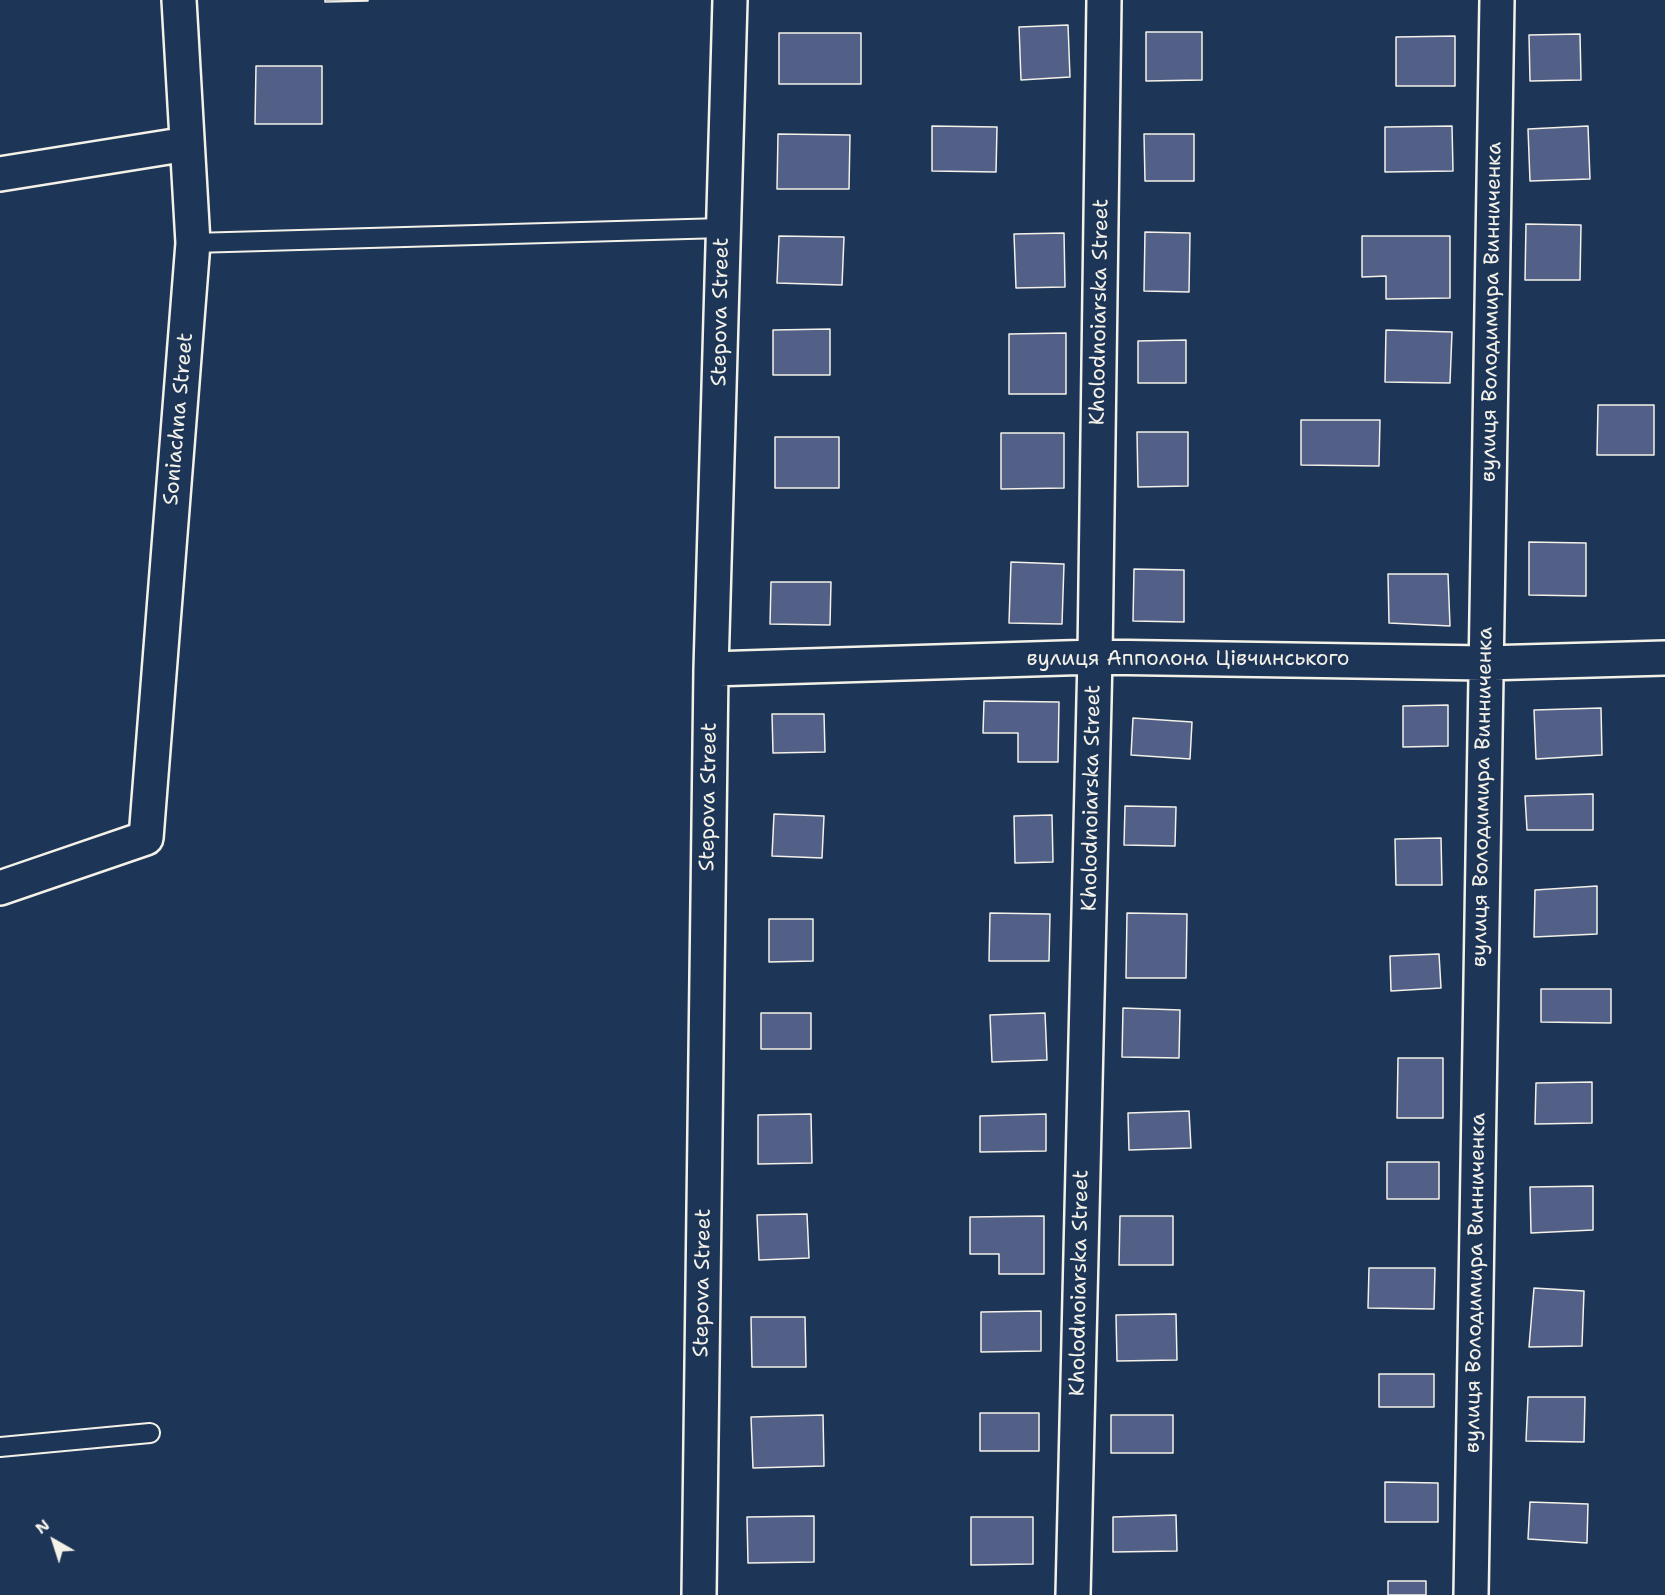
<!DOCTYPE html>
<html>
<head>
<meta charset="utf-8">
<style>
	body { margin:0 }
	#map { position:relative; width:1665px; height:1595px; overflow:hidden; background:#1d3557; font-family:"Shantell Sans",sans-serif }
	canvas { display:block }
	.north { position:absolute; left:24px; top:1511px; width:60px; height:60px; -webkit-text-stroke:4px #1d3557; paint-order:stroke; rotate:321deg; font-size:16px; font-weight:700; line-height:24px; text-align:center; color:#f4f1e8 }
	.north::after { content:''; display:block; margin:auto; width:21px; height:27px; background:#f4f1e8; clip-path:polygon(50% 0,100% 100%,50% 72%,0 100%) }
</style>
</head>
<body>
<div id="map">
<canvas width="1665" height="1595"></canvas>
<div class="north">N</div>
</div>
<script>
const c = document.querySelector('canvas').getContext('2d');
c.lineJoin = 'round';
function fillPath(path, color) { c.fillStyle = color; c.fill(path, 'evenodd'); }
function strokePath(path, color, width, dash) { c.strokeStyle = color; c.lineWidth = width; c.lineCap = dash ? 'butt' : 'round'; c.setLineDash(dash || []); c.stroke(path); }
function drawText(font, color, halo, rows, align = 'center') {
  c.font = font + ' "Shantell Sans",sans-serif'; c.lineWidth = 4.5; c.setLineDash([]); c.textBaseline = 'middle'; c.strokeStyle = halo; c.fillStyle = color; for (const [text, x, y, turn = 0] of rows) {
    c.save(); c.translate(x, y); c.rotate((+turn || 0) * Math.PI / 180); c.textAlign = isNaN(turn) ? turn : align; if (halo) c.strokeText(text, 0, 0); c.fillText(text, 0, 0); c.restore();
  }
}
const building = new Path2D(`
	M325 0H368V1L325 2Z
	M1068 25 1070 77 1021 80 1019 27Z
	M1146 32H1202V80L1146 81Z
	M779 33H861V84H779Z
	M1580 34 1581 80 1530 81 1529 35Z
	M1455 36V86H1396V37Z
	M256 66H322V124H255Z
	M932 126 997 127 996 172 932 171Z
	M1452 126 1453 171 1385 172V127Z
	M1588 126 1590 179 1530 181 1528 129Z
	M778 134 850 135 849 189H777Z
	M1144 134H1194V181H1145Z
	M1526 224 1581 225 1580 280H1525Z
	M1145 232 1190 233 1189 292 1144 291Z
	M1064 233 1065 287 1016 288 1014 234Z
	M779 236 844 237 842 285 777 283Z
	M1362 236H1450V298L1386 299V276L1362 277Z
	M830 329V375H773V330Z
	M1386 330 1452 332 1450 383 1385 382Z
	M1066 333V394H1009V334Z
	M1186 340V383H1138V341Z
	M1598 405H1654V455H1597Z
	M1301 420H1380L1379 466 1301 465Z
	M1137 432H1188V486L1138 487Z
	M1001 433H1064V488L1001 489Z
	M775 437H839V488H775Z
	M1529 542 1586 543V596L1529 595Z
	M1011 562 1064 564 1062 624 1009 623Z
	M1134 569 1184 570V622L1133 621Z
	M1388 574H1448L1450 626 1389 623Z
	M771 582H831L830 625 770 624Z
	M984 701 1059 702 1058 762H1018V733H983Z
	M1448 705V746L1403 747V706Z
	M1601 708 1602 755 1536 759 1534 710Z
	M772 714H824L825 752 773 753Z
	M1133 718 1192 722 1190 759 1131 755Z
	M1593 794V830H1527L1525 796Z
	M1125 806 1176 807 1175 846 1124 845Z
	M774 814 824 816 822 858 772 856Z
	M1052 815 1053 862 1015 863 1014 816Z
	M1441 838 1442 885H1396L1395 839Z
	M1597 886V934L1534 937 1535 890Z
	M990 913 1050 914 1049 961H989Z
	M1127 913 1187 914 1186 978H1126Z
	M769 919H813V961L769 962Z
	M1439 954 1441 988 1391 991 1390 956Z
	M1541 989H1611V1023L1541 1022Z
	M1123 1008 1180 1010 1179 1058 1122 1057Z
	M761 1013H811V1049H761Z
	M1045 1013 1047 1060 992 1062 990 1015Z
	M1398 1058H1443V1118H1397Z
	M1592 1082V1123L1535 1124 1536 1083Z
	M1189 1111 1191 1148 1129 1150 1128 1113Z
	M811 1114 812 1163 758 1164V1115Z
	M1046 1114V1151L980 1152V1116Z
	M1387 1162H1439V1199H1387Z
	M1593 1186V1230L1531 1233 1530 1187Z
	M807 1214 809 1258 759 1260 757 1215Z
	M1044 1216V1274H999V1254H970V1217Z
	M1120 1216H1173V1265H1119Z
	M1369 1268H1435L1434 1309 1368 1308Z
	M1534 1288 1584 1291 1582 1346 1529 1347Z
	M1041 1311V1351L981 1352V1312Z
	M1176 1314 1177 1360 1117 1361 1116 1315Z
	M751 1317H805L806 1367H752Z
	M1379 1374H1434V1407H1379Z
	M1528 1397H1585L1584 1442 1526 1441Z
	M980 1413H1039V1451H980Z
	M823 1415 824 1466 753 1468 751 1417Z
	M1111 1415H1173V1453H1111Z
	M1385 1482 1438 1483V1522H1385Z
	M1530 1502 1588 1504 1587 1543 1528 1539Z
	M1176 1515 1177 1551 1113 1552V1517Z
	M814 1516V1562L748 1563 747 1517Z
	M971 1517H1033V1564L971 1565Z
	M1388 1581H1426V1595H1388Z`);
fillPath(building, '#526087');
strokePath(building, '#f4f1e8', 1.5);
const service = new Path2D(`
	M193 243 723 228
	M0 1447 150 1433`);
const minor = new Path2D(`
	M0 174 187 144
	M711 669 1095 657 1485 663 1665 658
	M0 888 146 838 193 243 179 0
	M699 1595 711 669 730 0
	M1073 1595 1095 657 1104 0
	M1471 1595 1497 0`);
strokePath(service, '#f4f1e8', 22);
strokePath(minor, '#f4f1e8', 38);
strokePath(service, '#1d3557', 18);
strokePath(minor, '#1d3557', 33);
drawText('21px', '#f4f1e8', '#1d3557', [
	["Stepova Street",721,312,-89],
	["Kholodnoiarska Street",1100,312,-89],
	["вулиця Володимира Винниченка",1492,312,-89],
	["Soniachna Street",179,419,-85],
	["вулиця Апполона Цівчинського",1188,660],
	["Stepova Street",709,797,-89],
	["вулиця Володимира Винниченка",1483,797,-89],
	["Kholodnoiarska Street",1092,798,-89],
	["Stepova Street",703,1283,-89],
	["Kholodnoiarska Street",1080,1283,-89],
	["вулиця Володимира Винниченка",1476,1283,-89]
]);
</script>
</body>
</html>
